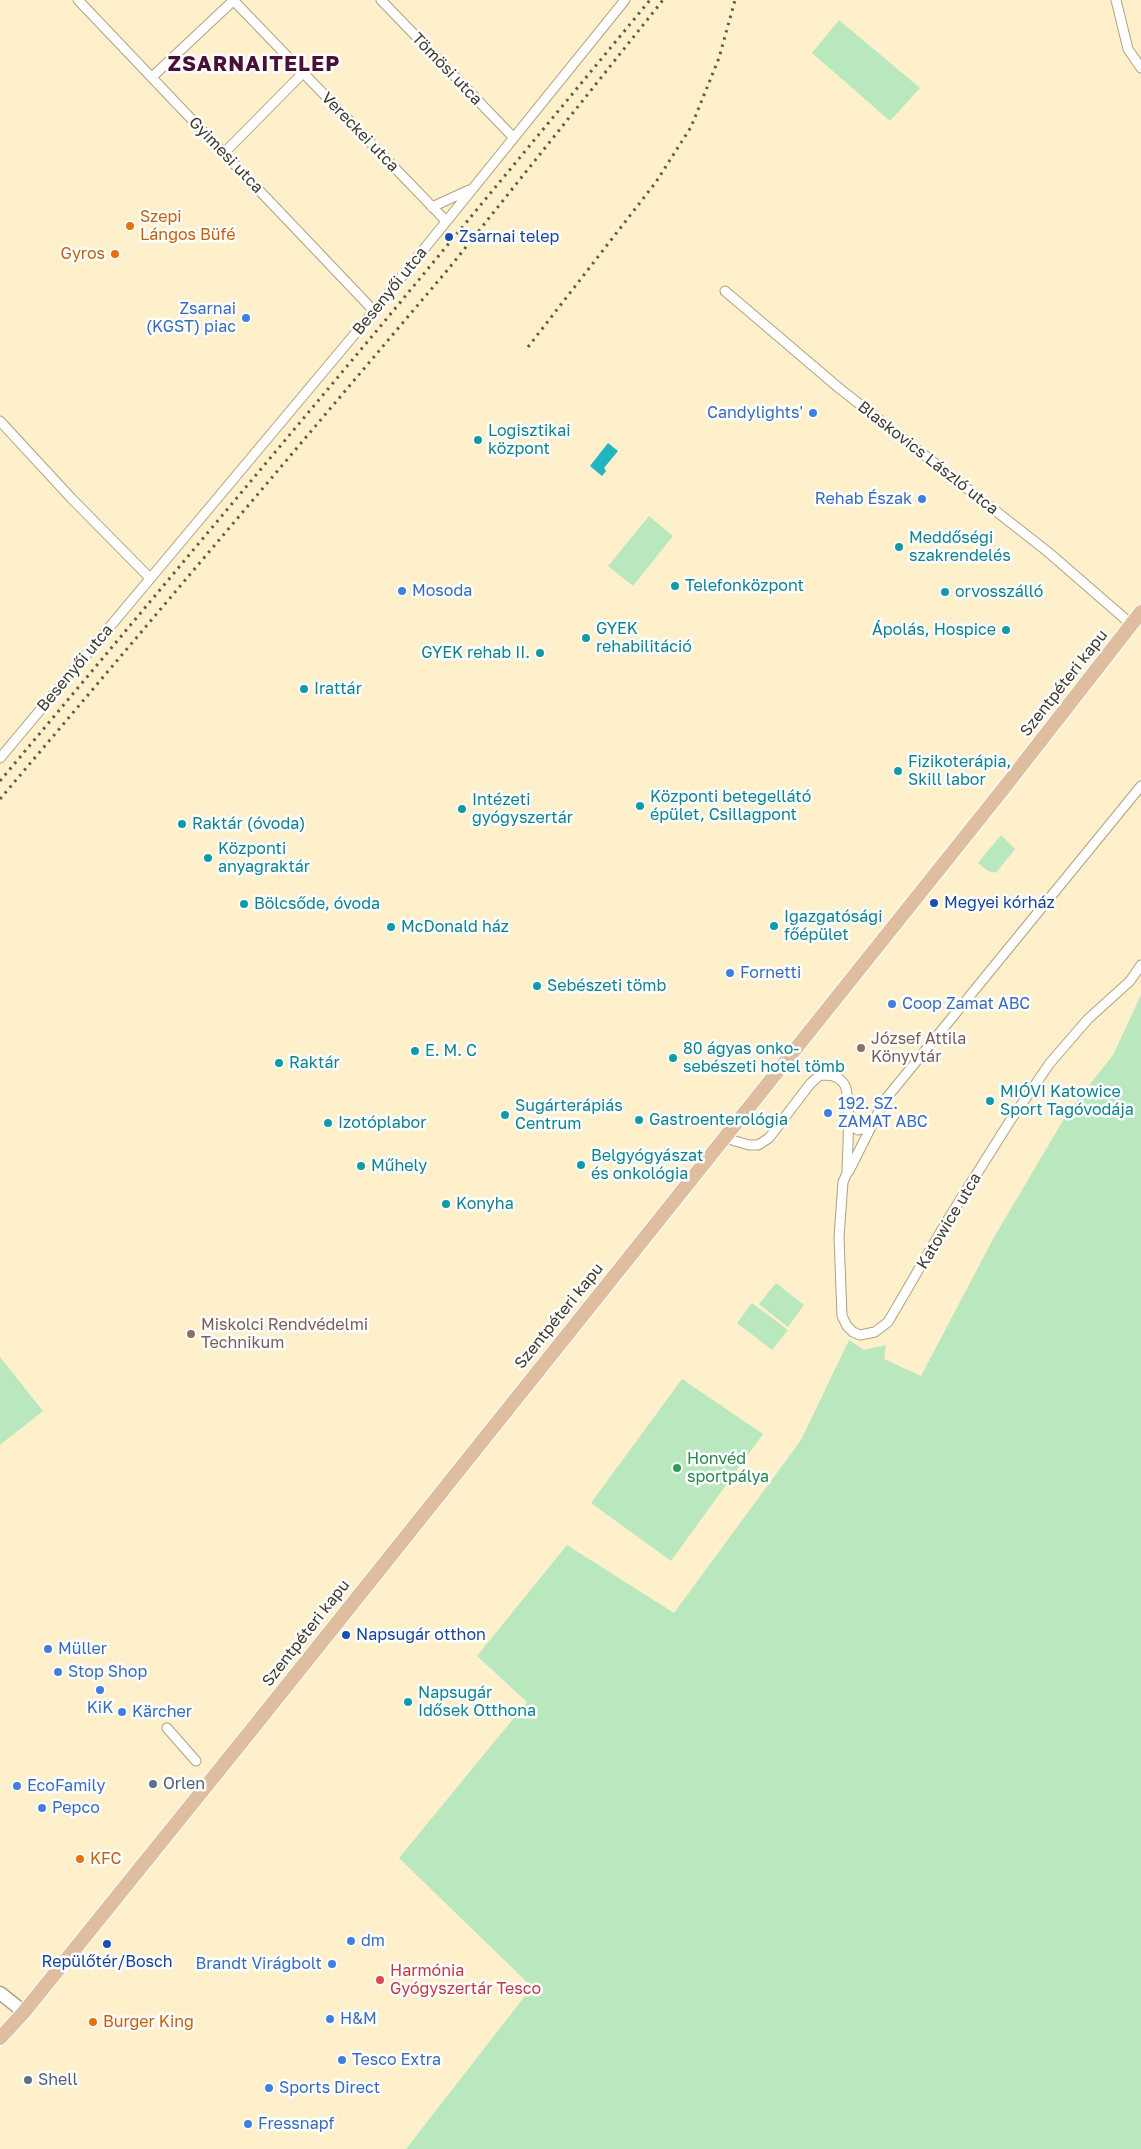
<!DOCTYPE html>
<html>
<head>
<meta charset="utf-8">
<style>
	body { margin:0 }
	canvas { display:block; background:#fef0cb }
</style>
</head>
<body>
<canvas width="1141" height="2149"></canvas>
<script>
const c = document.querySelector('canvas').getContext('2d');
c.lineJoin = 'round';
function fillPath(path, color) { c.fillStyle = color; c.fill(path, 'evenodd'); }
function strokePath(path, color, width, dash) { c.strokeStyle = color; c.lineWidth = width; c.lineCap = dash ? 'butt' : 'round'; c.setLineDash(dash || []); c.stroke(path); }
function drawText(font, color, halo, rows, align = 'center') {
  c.font = font + ' "Golos Text",sans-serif'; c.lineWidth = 5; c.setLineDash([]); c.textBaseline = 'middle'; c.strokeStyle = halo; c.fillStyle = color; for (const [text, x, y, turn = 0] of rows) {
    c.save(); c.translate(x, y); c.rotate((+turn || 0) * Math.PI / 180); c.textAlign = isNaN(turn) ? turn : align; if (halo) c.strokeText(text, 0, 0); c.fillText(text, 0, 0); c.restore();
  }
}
fillPath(new Path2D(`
	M839 20 920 88 890 121 812 53Z
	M649 516 673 536 633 586 608 566Z
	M1001 835 1015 849 996 873 988 871 978 863Z
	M1141 995V2149H406L532 1987 399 1858 527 1702 477 1656 567 1545 674 1613 801 1440 849 1340 864 1350 886 1345 884 1359 921 1376 993 1239 1068 1112 1113 1055Z
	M776 1283 804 1305 788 1327 759 1304Z
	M752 1303 788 1330 772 1350 737 1323Z
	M0 1357 43 1411 0 1445Z
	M682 1379 763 1434 671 1561 591 1503Z`), '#b9e8bf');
fillPath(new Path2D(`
	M608 443 618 451 604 468 606 471 602 476 590 466Z`), '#21b5c1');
const street = new Path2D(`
	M78 0 374 311
	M233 0 446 221
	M381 0 513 137
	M1116 0 1128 49 1141 68
	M152 77 234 0
	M224 153 303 73
	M432 207 469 190
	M725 291 839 388 1048 552 1131 624
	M0 421 72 499 150 578
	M0 758 374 311 625 0
	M848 1118 851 1125 858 1130 871 1126
	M725 1138 749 1145H758L769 1138 810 1084 820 1075C829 1075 838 1075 844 1084 852 1095 847 1156 847 1173L843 1182 839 1237 842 1316 847 1326 853 1332 860 1335 875 1332 888 1322 947 1221 1010 1121 1050 1063 1088 1019 1130 981 1141 965
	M849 1171 884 1101 1141 786
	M167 1728 196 1761`);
const secondary = new Path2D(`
	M0 1993 24 2012`);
const primary = new Path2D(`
	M0 2038 24 2012 253 1728 1004 788 1141 612`);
strokePath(street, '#aea27f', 11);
strokePath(secondary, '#aea27f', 15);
strokePath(primary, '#fff', 16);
strokePath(street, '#fff', 9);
strokePath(secondary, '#fff', 12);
strokePath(primary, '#dfbea0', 14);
strokePath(new Path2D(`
	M528 347 656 182 691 127 719 58 735 0
	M0 781 379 328 650 0
	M0 799 450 267 663 0`), '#635c49', 3, [2.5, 5]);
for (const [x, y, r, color] of [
	[130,226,5,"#e8710a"],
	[449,237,5,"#1a4fb4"],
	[115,254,5,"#e8710a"],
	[246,318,5,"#3f7fe0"],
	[813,413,5,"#3f7fe0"],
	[478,440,5,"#0f9aa8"],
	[922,499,5,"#3f7fe0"],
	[899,547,5,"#0f9aa8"],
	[675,586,5,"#0f9aa8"],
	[402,591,5,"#3f7fe0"],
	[945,592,5,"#0f9aa8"],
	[1006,630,5,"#0f9aa8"],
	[586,638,5,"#0f9aa8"],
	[540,653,5,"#0f9aa8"],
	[304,689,5,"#0f9aa8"],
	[898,771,5,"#0f9aa8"],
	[640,806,5,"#0f9aa8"],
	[462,809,5,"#0f9aa8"],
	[182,824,5,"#0f9aa8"],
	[208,858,5,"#0f9aa8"],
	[934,903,5,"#1a4fb4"],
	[244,904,5,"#0f9aa8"],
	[774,926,5,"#0f9aa8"],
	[391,927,5,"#0f9aa8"],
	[730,973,5,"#3f7fe0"],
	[537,986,5,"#0f9aa8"],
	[892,1004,5,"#3f7fe0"],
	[861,1048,5,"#8d6e63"],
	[415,1051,5,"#0f9aa8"],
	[673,1058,5,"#0f9aa8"],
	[279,1063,5,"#0f9aa8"],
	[990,1101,5,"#0f9aa8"],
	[828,1113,5,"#3f7fe0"],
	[505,1115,5,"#0f9aa8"],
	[639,1120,5,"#0f9aa8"],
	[328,1123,5,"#0f9aa8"],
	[581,1165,5,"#0f9aa8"],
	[361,1166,5,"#0f9aa8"],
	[446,1204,5,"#0f9aa8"],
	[191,1334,5,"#8d6e63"],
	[677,1468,5,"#2e9e5b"],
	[346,1635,5,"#1a4fb4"],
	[48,1649,5,"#3f7fe0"],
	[58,1672,5,"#3f7fe0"],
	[100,1690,5,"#3f7fe0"],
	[408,1702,5,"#0f9aa8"],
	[122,1712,5,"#3f7fe0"],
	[153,1784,5,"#5c6f8a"],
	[17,1786,5,"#3f7fe0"],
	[42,1808,5,"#3f7fe0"],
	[80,1859,5,"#e8710a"],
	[351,1941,5,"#3f7fe0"],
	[107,1944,5,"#1a4fb4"],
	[332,1964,5,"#3f7fe0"],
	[380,1980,5,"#e0444e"],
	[330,2019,5,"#3f7fe0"],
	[93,2022,5,"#e8710a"],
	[342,2060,5,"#3f7fe0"],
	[28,2080,5,"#5c6f8a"],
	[269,2088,5,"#3f7fe0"],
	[248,2124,5,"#3f7fe0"]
]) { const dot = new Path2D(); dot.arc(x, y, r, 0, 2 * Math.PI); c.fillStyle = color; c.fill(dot); strokePath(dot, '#fefefe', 2); }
drawText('16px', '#3f3a2b', '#fefefe', [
	["Tömösi utca",447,69,46],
	["Vereckei utca",360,132,46],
	["Gyimesi utca",226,155,46],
	["Besenyői utca",390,291,-51],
	["Blaskovics László utca",928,458,38],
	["Besenyői utca",75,668,-50],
	["Szentpéteri kapu",1064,683,-52],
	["Katowice utca",949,1221,-59],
	["Szentpéteri kapu",559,1316,-51],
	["Szentpéteri kapu",306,1633,-52]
]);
drawText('16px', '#c56008', '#fefefe', [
	["Szepi",140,217],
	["Lángos Büfé",140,235],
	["Gyros",105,254,"right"],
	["KFC",90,1859],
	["Burger King",103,2022]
], 'left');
drawText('16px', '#164399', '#fefefe', [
	["Zsarnai telep",459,237],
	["Megyei kórház",944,903],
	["Napsugár otthon",356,1635],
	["Repülőtér/Bosch",107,1962,"center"]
], 'left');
drawText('16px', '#366cbe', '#fefefe', [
	["Zsarnai",236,309,"right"],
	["(KGST) piac",236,327,"right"],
	["Candylights'",803,413,"right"],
	["Rehab Észak",912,499,"right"],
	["Mosoda",412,591],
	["Fornetti",740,973],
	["Coop Zamat ABC",902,1004],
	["192. SZ.",838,1104],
	["ZAMAT ABC",838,1122],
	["Müller",58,1649],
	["Stop Shop",68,1672],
	["KiK",100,1708,"center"],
	["Kärcher",132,1712],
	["EcoFamily",27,1786],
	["Pepco",52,1808],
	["dm",361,1941],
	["Brandt Virágbolt",322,1964,"right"],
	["H&M",340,2019],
	["Tesco Extra",352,2060],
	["Sports Direct",279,2088],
	["Fressnapf",258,2124]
], 'left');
drawText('16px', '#0d838f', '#fefefe', [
	["Logisztikai",488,431],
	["központ",488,449],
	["Meddőségi",909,538],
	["szakrendelés",909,556],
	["Telefonközpont",685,586],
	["orvosszálló",955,592],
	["GYEK",596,629],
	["rehabilitáció",596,647],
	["Ápolás, Hospice",996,630,"right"],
	["GYEK rehab II.",530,653,"right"],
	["Irattár",314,689],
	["Fizikoterápia,",908,762],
	["Skill labor",908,780],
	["Központi betegellátó",650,797],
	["épület, Csillagpont",650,815],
	["Intézeti",472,800],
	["gyógyszertár",472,818],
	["Raktár (óvoda)",192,824],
	["Központi",218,849],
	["anyagraktár",218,867],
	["Bölcsőde, óvoda",254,904],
	["Igazgatósági",784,917],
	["főépület",784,935],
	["McDonald ház",401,927],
	["Sebészeti tömb",547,986],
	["80 ágyas onko-",683,1049],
	["sebészeti hotel tömb",683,1067],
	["E. M. C",425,1051],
	["Raktár",289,1063],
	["MIÓVI Katowice",1000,1092],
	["Sport Tagóvodája",1000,1110],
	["Sugárterápiás",515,1106],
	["Centrum",515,1124],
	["Gastroenterológia",649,1120],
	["Izotóplabor",338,1123],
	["Belgyógyászat",591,1156],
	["és onkológia",591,1174],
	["Műhely",371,1166],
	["Konyha",456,1204],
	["Napsugár",418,1693],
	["Idősek Otthona",418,1711]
], 'left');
drawText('16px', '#785e54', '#fefefe', [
	["József Attila",871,1039],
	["Könyvtár",871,1057],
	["Miskolci Rendvédelmi",201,1325],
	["Technikum",201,1343]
], 'left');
drawText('16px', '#27864d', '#fefefe', [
	["Honvéd",687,1459],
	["sportpálya",687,1477]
], 'left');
drawText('16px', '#4e5e75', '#fefefe', [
	["Orlen",163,1784],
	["Shell",38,2080]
], 'left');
drawText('16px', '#be3a42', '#fefefe', [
	["Harmónia",390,1971],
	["Gyógyszertár Tesco",390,1989]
], 'left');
c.letterSpacing = '1px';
drawText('bold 21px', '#4a0f36', '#fefefe', [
	["ZSARNAITELEP",254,64]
]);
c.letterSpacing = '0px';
</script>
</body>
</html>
